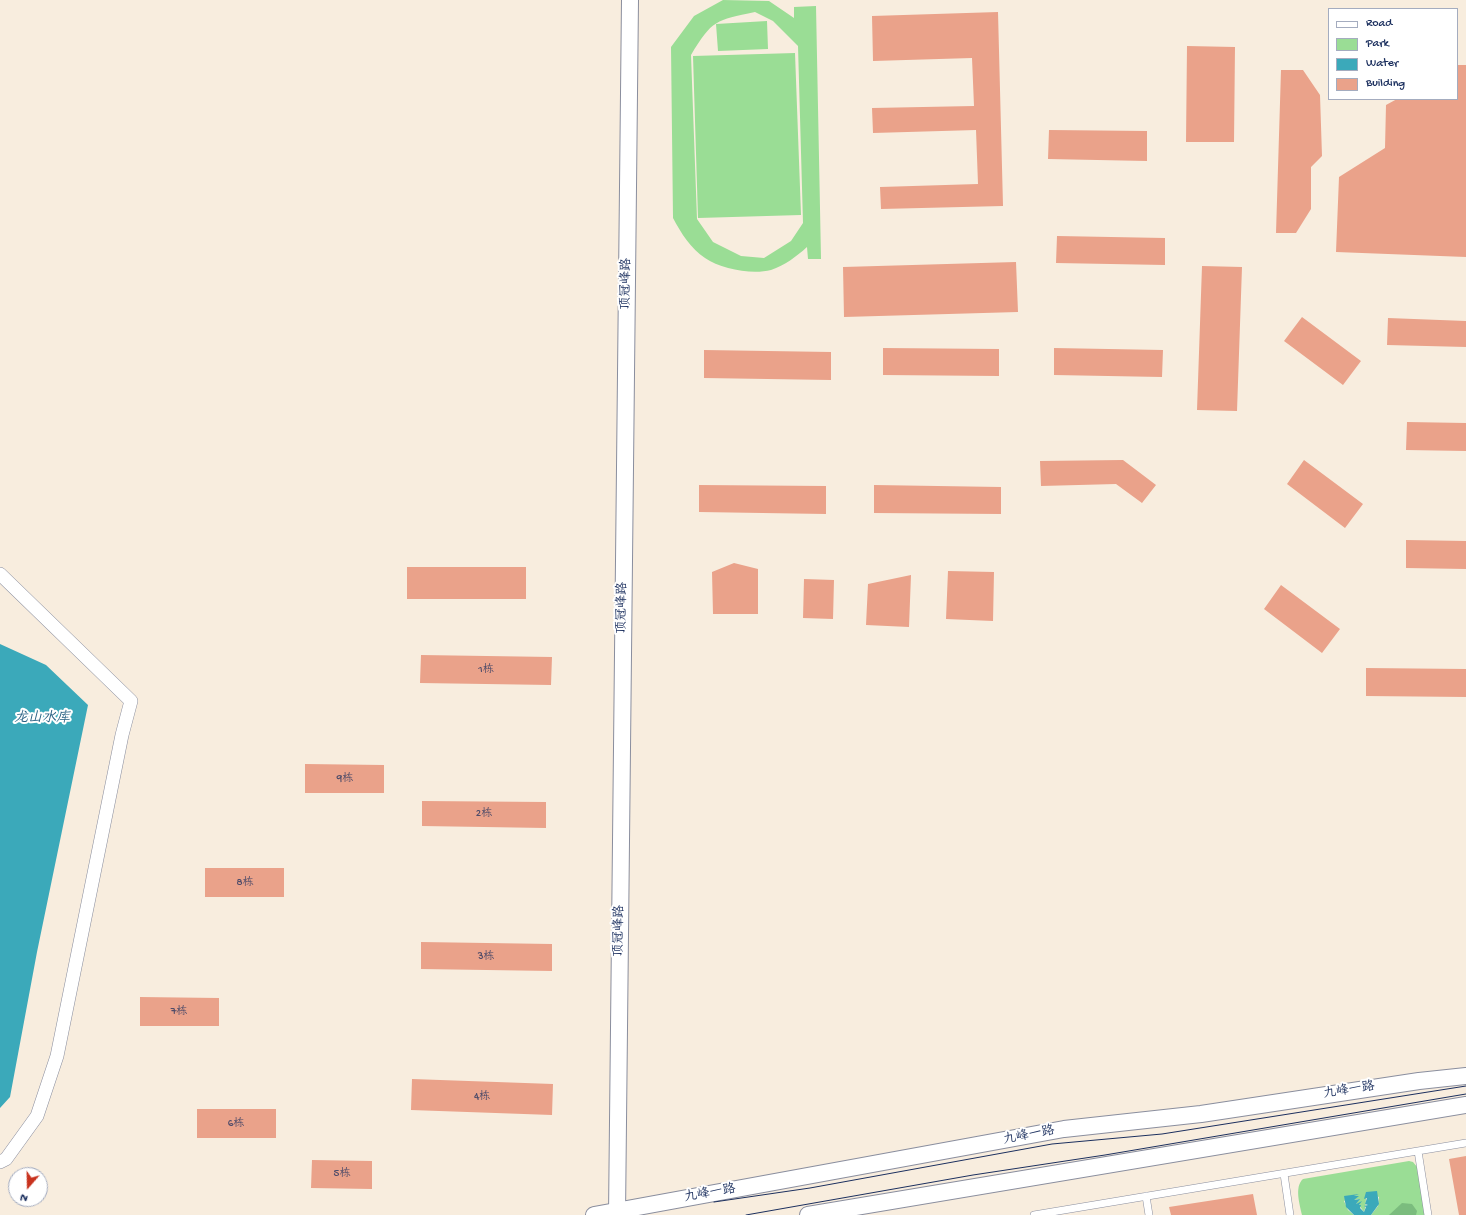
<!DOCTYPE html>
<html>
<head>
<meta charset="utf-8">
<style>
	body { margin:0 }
	#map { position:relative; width:1466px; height:1215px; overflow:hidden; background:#f8edde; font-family:"Gochi Hand",sans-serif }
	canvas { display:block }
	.legend { position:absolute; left:1328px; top:8px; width:130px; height:92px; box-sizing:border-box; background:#fff; border:1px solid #a4acbf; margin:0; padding:5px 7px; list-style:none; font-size:12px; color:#1b2f5e }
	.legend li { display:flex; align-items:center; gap:8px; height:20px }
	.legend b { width:20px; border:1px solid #a4acbf }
	.north { position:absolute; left:8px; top:1167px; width:40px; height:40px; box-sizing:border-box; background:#fff; border:1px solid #a4acbf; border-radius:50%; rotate:200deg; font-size:11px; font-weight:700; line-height:16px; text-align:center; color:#1b2f5e }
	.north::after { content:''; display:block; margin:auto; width:14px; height:18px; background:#c8321e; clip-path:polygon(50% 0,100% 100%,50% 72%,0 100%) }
</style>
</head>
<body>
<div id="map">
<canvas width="1466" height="1215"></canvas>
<ul class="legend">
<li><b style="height:5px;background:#fff"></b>Road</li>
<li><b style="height:11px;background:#9add95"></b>Park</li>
<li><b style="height:11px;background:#3ba9ba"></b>Water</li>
<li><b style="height:11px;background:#eaa28a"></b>Building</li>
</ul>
<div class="north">N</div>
</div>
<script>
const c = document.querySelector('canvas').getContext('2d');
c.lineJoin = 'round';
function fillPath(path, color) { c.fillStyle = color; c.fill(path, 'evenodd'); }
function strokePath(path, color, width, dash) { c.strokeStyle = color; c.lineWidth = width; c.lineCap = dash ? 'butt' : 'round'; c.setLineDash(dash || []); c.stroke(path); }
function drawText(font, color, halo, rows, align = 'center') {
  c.font = font + ' "Gochi Hand","LXGW WenKai TC",sans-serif'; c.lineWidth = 4; c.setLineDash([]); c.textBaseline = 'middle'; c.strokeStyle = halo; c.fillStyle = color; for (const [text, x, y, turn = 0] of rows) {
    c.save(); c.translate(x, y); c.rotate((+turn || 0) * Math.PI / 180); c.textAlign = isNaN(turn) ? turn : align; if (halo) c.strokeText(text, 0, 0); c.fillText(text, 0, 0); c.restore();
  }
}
fillPath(new Path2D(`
	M723 0 769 1 794 18V7L816 6 821 259H808L807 247C796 257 785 265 771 270 752 275 721 269 705 258 691 249 681 233 673 218L671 47 694 16ZM755 12 773 21 798 46 803 223 791 241 764 258 741 256 713 242 697 219 691 55C712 20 716 20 755 12Z
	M767 21 768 49 718 51 716 24Z
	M795 53 801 215 698 218 693 56Z
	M1409 1161 1413 1162 1418 1168 1425 1215H1371L1378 1206 1379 1197 1367 1193C1365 1198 1367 1204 1364 1212L1359 1205 1360 1203 1356 1204 1359 1199 1354 1200V1196L1357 1194 1344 1201 1348 1210 1354 1215H1302C1300 1205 1294 1187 1303 1179Z`), '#9add95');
fillPath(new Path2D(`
	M1402 1203 1412 1204 1417 1211 1416 1215H1389Z`), '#7bbc7e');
fillPath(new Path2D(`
	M0 644 46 665 88 705 37 952 10 1097 0 1108Z
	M1377 1191 1379 1204 1371 1215H1354L1346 1207 1344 1196 1359 1194 1354 1196H1359L1354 1200 1360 1199 1356 1204 1362 1201 1359 1205H1361L1360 1208 1364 1212 1366 1207 1364 1206 1368 1205 1365 1204 1367 1198 1364 1199 1366 1192Z`), '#3ba9ba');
fillPath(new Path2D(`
	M998 12 1003 206 881 209 880 187 978 184 976 130 873 133 872 108 974 106 972 58 873 61 872 16Z
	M1187 46 1235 47 1234 142H1186Z
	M1457 65H1466V257L1336 252 1339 177 1385 148 1386 105 1397 99H1457Z
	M1281 70H1303L1320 95 1322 156 1311 167V209L1296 233H1276Z
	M1049 130 1147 131V161L1048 159Z
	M1057 236 1165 238V265L1056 263Z
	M1016 262 1018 312 844 317 843 267Z
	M1202 266 1242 267 1237 411 1197 410Z
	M1302 317 1361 361 1343 385 1284 341Z
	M1388 318 1466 321V347L1387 345Z
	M883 348 999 349V376L883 375Z
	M1054 348 1163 350 1162 377 1054 375Z
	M704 350 831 352V380L704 378Z
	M1407 422 1466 423V451L1406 450Z
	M1123 460 1156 485 1142 503 1116 484 1041 486 1040 461Z
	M1304 460 1363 504 1345 528 1287 484Z
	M699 485 826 486V514L699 512Z
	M874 485 1001 487V514L874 513Z
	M1406 540 1466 541V569L1406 568Z
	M734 563 758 569V614H713L712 572Z
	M407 567H526V599H407Z
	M948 571 994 572 993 621 946 619Z
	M911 575 909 627 866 625 868 584Z
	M804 579 834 580 833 619 803 618Z
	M1281 585 1340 629 1322 653 1264 609Z
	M421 655 552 657 551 685 420 683Z
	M1366 668 1466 669V697L1366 696Z
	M305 764 384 765V793H305Z
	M422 801 546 802V828L422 826Z
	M205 868H284V897H205Z
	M421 942 552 944V971L421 969Z
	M140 997 219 998V1026H140Z
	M412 1079 553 1084 552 1115 411 1110Z
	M197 1109H276V1138H197Z
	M1466 1156V1215H1459L1449 1159Z
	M312 1160 372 1161V1189L311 1188Z
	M1253 1194 1257 1215H1171L1169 1207Z`), '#eaa28a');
const service = new Path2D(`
	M1418 1151 1428 1215
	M1284 1174 1290 1215
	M1146 1196 1149 1215
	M1034 1215 1466 1143`);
const minor = new Path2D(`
	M0 574 131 701 122 735 57 1056 37 1116 6 1159 0 1162`);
const tertiary = new Path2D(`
	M594 1215 1064 1129 1201 1114 1419 1081 1466 1076
	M617 1215 630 0
	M808 1215 1466 1105`);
strokePath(service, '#8a8e9e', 8);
strokePath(minor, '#8a8e9e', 14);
strokePath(tertiary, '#8a8e9e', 18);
strokePath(service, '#fff', 7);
strokePath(minor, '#fff', 13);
strokePath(tertiary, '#fff', 16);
strokePath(new Path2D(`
	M714 1202 810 1188 1052 1144 1162 1134 1466 1086
	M746 1215 973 1175 1105 1155 1466 1094`), '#1b2f5e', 1);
drawText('11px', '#4f4c69', null, [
	["1栋",486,670],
	["9栋",345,779],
	["2栋",484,814],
	["8栋",245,883],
	["3栋",486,957],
	["7栋",179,1012],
	["4栋",482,1097],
	["6栋",236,1124],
	["5栋",342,1174]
]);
drawText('13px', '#1b2f5e', '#fff', [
	["顶冠峰路",627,284,-89],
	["顶冠峰路",623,608,-89],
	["顶冠峰路",620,931,-89],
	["九峰一路",1349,1091,-9],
	["九峰一路",1029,1136,-11],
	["九峰一路",710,1194,-10]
]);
drawText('italic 14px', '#286083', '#fff', [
	["龙山水库",42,719]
]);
</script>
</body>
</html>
